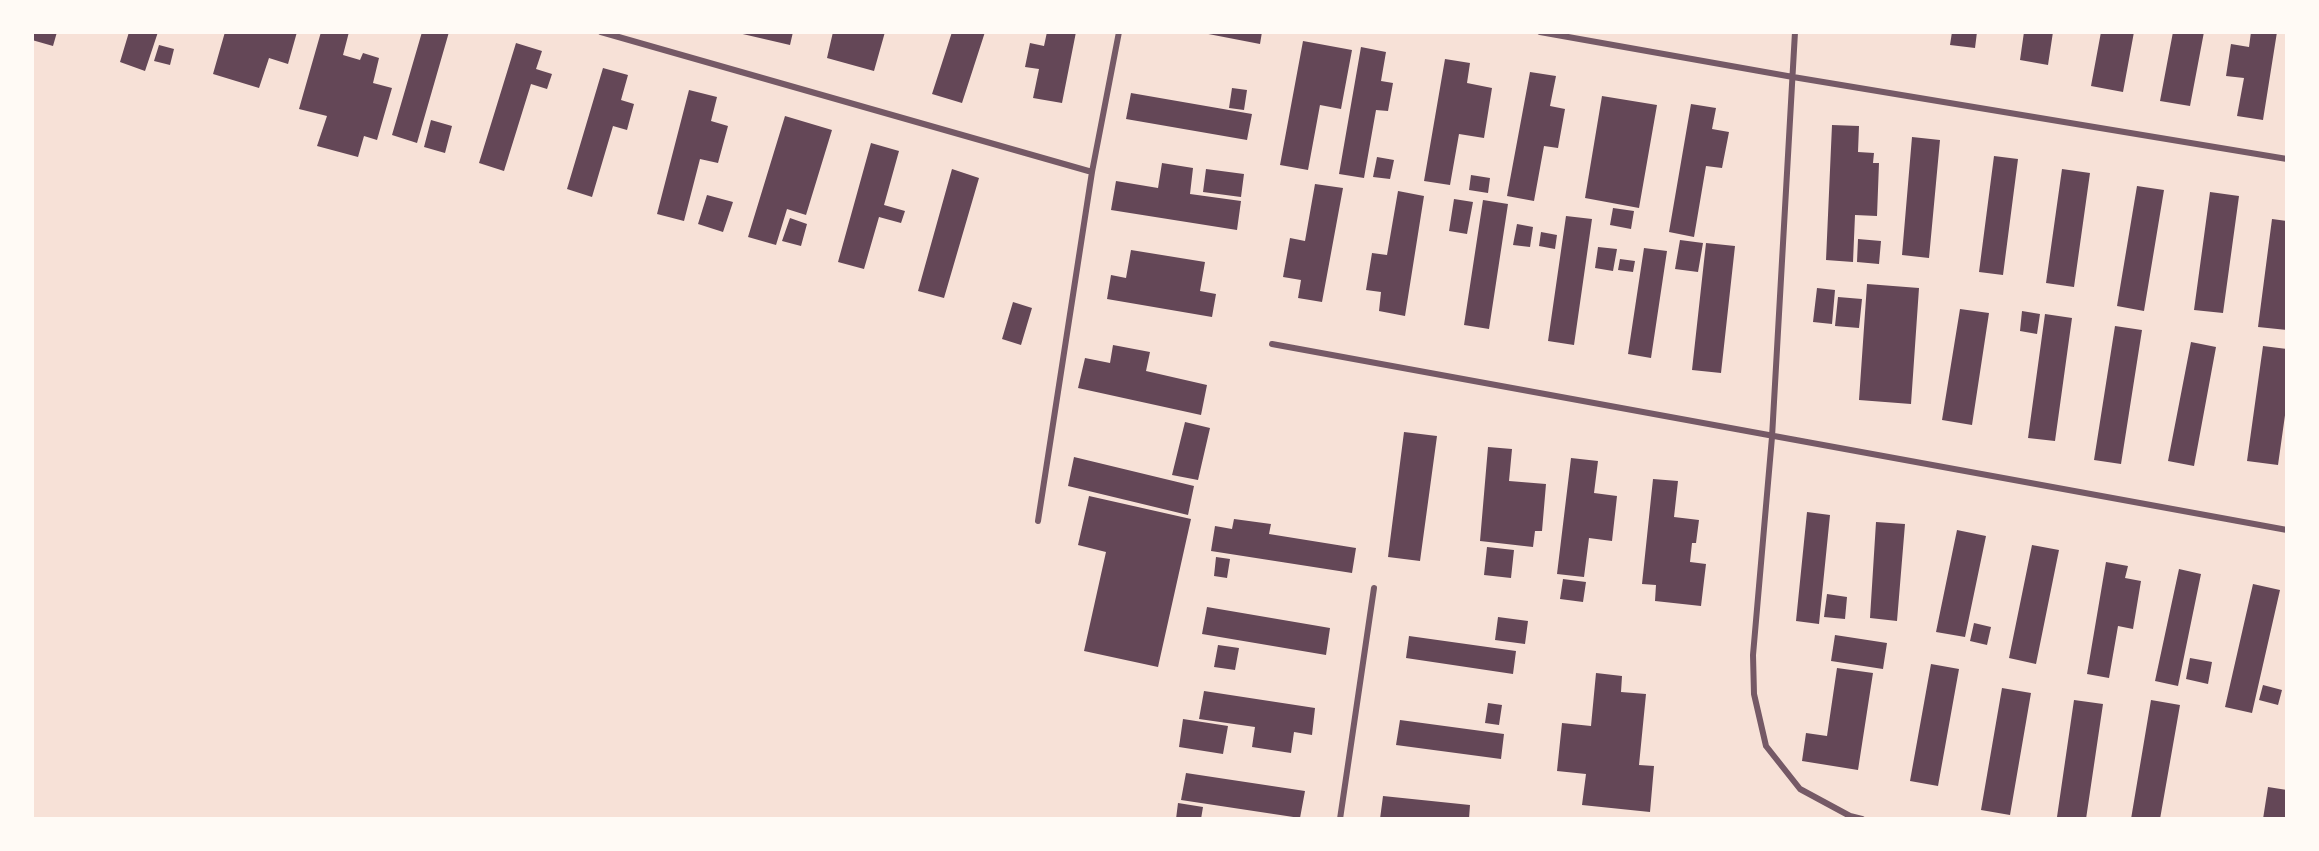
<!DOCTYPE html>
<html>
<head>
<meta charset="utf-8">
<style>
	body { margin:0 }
	#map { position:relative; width:2319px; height:851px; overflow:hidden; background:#f7e1d7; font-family:"Archivo Narrow",sans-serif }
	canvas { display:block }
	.frame { position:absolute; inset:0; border:34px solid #fffaf5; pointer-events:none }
</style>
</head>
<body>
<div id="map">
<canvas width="2319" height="851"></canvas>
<div class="frame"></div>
</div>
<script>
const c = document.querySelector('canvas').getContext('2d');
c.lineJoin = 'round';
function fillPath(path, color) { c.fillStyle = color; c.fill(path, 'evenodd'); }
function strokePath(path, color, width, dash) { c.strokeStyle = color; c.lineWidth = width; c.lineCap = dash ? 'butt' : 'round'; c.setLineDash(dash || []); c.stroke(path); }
fillPath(new Path2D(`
	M32 32H57L53 46 32 40Z
	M129 32H158L145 71 120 62Z
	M225 32H297L288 64 269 58 259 88 213 74Z
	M321 32H349L343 55 360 60 363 53 379 58 373 83 392 88 377 140 364 136 358 157 317 146 327 116 299 109Z
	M422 32H449L417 143 392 135Z
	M734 32H793L790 45Z
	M833 32H885L874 71 827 58Z
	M952 32H985L962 103 932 94Z
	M1047 32H1076L1062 103 1033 98 1039 69 1025 67 1030 43 1044 46Z
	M1198 32H1262L1260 44Z
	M1952 32H1977L1975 48 1950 45Z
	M2024 32H2053L2048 65 2020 60Z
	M2101 32H2134L2123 92 2091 86Z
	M2173 32H2204L2190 106 2160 101Z
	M2251 32H2277L2263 120 2237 116 2244 78 2226 76 2231 44 2249 47Z
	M1303 41 1352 50 1341 109 1320 105 1308 170 1280 165Z
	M516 43 542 51 536 69 552 74 547 89 531 84 504 171 479 163Z
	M159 45 174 49 170 65 154 61Z
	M1361 47 1386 52 1381 81 1393 83 1388 111 1376 110 1364 178 1339 174Z
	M1445 59 1470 63 1467 83 1492 88 1484 138 1459 134 1450 185 1424 181Z
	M603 68 628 75 621 100 634 104 627 130 613 126 592 197 567 189Z
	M1530 72 1556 76 1550 106 1565 109 1558 148 1544 146 1534 201 1507 196Z
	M1232 88 1247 90 1244 110 1229 108Z
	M689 90 717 97 711 121 728 126 718 163 700 159 684 221 657 214Z
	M1131 93 1252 114 1247 140 1126 119Z
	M1602 96 1657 105 1639 208 1585 198Z
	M1691 104 1716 108 1712 129 1729 132 1722 168 1706 166 1694 237 1669 232Z
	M785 116 832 130 806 215 787 209 776 245 748 237Z
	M431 120 452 126 445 153 424 147Z
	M1832 125 1859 126 1858 152 1874 153 1873 163H1879L1877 216 1855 215 1853 262 1826 260Z
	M1912 137 1940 140 1929 258 1902 255Z
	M871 143 899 151 884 205 905 211 901 223 879 217 864 269 838 262Z
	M1994 156 2018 159 2003 275 1979 272Z
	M1377 157 1394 160 1390 179 1373 177Z
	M1162 163 1193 168 1190 194 1241 201 1237 230 1111 210 1116 181 1158 188Z
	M952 169 979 178 944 298 918 291Z
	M1206 169 1244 174 1241 197 1203 192Z
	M2062 169 2090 173 2074 287 2046 283Z
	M1471 175 1490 178 1488 193 1469 190Z
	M1315 184 1343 188 1322 302 1298 298 1301 280 1283 277 1290 238 1305 241Z
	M2137 186 2164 190 2144 311 2117 306Z
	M1398 191 1424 196 1405 316 1379 311 1381 292 1366 290 1372 253 1387 255Z
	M2210 192 2239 196 2223 313 2194 310Z
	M707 195 733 202 723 232 698 224Z
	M1454 199 1473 202 1467 234 1449 231Z
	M1483 200 1508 204 1489 329 1464 325Z
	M1613 208 1634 211 1631 229 1610 225Z
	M1566 216 1592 219 1574 345 1548 341Z
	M790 218 807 224 801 246 782 241Z
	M2272 219 2287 221V330L2258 327Z
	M1517 224 1533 227 1530 247 1513 245Z
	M1541 232 1557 235 1555 249 1539 246Z
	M1858 239 1881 241 1879 264 1857 262Z
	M1680 240 1703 243 1698 272 1675 269Z
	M1706 243 1735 246 1721 373 1692 370Z
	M1598 247 1617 249 1613 271 1595 268Z
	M1644 248 1667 251 1651 358 1628 354Z
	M1131 250 1205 262 1200 291 1216 294 1212 317 1107 299 1111 275 1126 278Z
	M1620 259 1635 261 1633 272 1618 270Z
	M1867 284 1919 288 1911 404 1859 400Z
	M1817 288 1835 290 1832 324 1813 322Z
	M1838 297 1862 299 1859 328 1835 326Z
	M1013 302 1032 308 1021 345 1002 339Z
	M1960 309 1989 313 1972 425 1942 420Z
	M2022 311 2040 314 2037 334 2020 331Z
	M2045 314 2072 318 2055 441 2028 438Z
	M2115 326 2142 330 2121 464 2094 460Z
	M2191 342 2216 347 2194 466 2168 461Z
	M1113 345 1150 352 1146 371 1207 385 1201 415 1078 388 1085 358 1110 363Z
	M2263 346 2287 349V401L2278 465 2247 461Z
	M1185 422 1210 428 1198 480 1172 475Z
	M1404 432 1437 436 1420 561 1388 557Z
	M1488 447 1512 449 1509 481 1546 484 1542 531H1535L1533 547 1480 541Z
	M1074 457 1194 486 1188 515 1068 486Z
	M1571 458 1598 461 1594 493 1617 496 1612 541 1589 538 1584 577 1557 574Z
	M1653 479 1678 481 1674 517 1699 520 1696 543H1692L1690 562 1706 564 1701 606 1655 601 1656 585 1642 584Z
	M1089 496 1191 519 1158 667 1084 651 1106 552 1078 545Z
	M1807 512 1830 515 1819 624 1796 621Z
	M1234 519 1271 524 1269 534 1356 548 1352 573 1211 551 1215 526 1232 529Z
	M1876 522 1905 524 1897 621 1870 618Z
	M1957 530 1986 536 1965 637 1936 632Z
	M2032 545 2059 550 2036 664 2009 658Z
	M1487 547 1514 550 1511 578 1484 575Z
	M1216 557 1230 559 1227 578 1214 576Z
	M2106 562 2128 566 2125 578 2141 581 2133 629 2118 626 2109 678 2087 674Z
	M2179 569 2201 574 2178 686 2155 681Z
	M1563 579 1586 582 1583 602 1560 599Z
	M2253 584 2280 590 2252 713 2225 707Z
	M1827 594 1847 597 1845 619 1824 617Z
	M1207 607 1330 628 1326 655 1202 634Z
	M1498 617 1528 621 1525 644 1495 640Z
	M1974 623 1991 627 1987 645 1970 641Z
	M1835 635 1887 643 1883 669 1831 661Z
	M1409 636 1516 651 1513 674 1406 658Z
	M1218 645 1239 648 1235 670 1214 667Z
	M2190 658 2212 662 2208 684 2186 679Z
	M1931 664 1959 669 1938 786 1910 781Z
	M1837 668 1873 673 1858 770 1802 761 1806 733 1827 736Z
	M1596 673 1622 676 1621 692 1646 694 1639 765 1654 766 1650 812 1582 805 1586 774 1557 771 1562 723 1591 726Z
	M2263 685 2282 690 2278 705 2259 700Z
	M2002 688 2031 693 2010 815 1981 810Z
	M1204 691 1315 708 1312 735 1294 732 1291 753 1252 747 1255 727 1199 719Z
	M2074 700 2103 704 2086 819 2057 817Z
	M2151 700 2180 705 2160 819H2131Z
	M1488 703 1502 705 1499 725 1485 723Z
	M1183 719 1228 726 1223 754 1179 747Z
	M1400 720 1504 734 1501 759 1396 745Z
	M1186 773 1305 791 1300 818 1181 800Z
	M2268 787 2287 790V819H2263Z
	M1383 796 1470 805 1469 819H1380Z
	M1178 803 1203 807 1201 819H1176Z`), '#644757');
strokePath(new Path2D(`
	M601 32 1092 172
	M1540 32 1793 77 2287 159
	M1795 32 1772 437 1753 655 1754 694 1766 746 1800 789 1850 816 1862 819
	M1272 344 2287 530
	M1038 521 1092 172 1119 32
	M1340 819 1374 588`), '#755966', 6);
</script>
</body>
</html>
